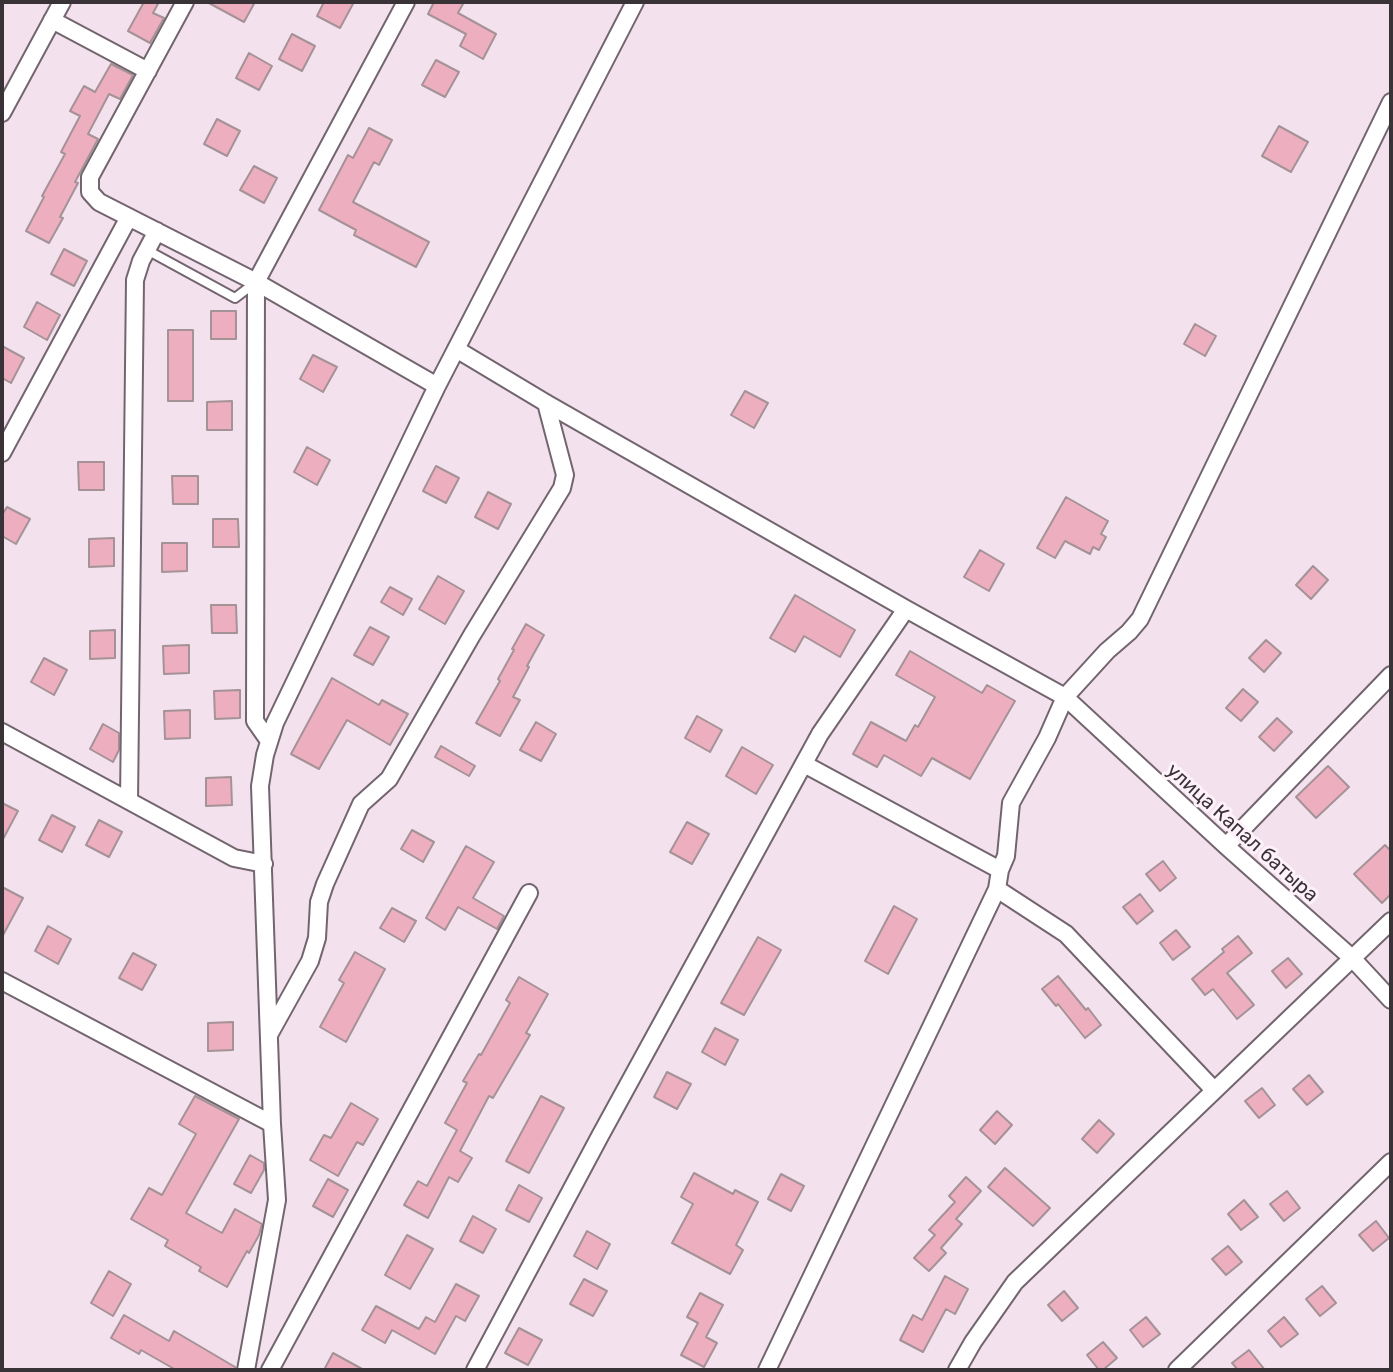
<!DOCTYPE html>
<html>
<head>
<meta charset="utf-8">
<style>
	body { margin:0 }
	#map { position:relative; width:1393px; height:1372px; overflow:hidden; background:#f3e2ee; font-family:Rubik,sans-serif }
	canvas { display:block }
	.frame { position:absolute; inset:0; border:4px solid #393337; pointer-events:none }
</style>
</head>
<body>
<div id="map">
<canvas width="1393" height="1372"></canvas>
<div class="frame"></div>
</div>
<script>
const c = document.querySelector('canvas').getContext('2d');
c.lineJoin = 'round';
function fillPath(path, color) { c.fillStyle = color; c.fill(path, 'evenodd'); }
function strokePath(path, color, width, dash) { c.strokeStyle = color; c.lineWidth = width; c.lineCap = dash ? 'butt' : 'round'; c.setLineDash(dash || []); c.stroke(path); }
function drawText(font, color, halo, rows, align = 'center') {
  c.font = font + ' Rubik,sans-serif'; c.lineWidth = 6; c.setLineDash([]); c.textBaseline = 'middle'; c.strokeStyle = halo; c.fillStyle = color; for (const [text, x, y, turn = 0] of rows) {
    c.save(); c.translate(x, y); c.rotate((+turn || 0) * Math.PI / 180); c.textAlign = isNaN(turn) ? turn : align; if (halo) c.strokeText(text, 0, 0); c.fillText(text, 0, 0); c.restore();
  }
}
const building = new Path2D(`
	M144 2H159L153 13 164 18 150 43 128 31Z
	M207 2H255L244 22Z
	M324 2H354L340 28 317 16Z
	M434 2H464L458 13 496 34 483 59 460 46 466 34 428 14Z
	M292 34 315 46 302 71 279 59Z
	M249 53 272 66 259 90 236 78Z
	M436 60 459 72 445 97 422 85Z
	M111 64 133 75 120 99 109 94 88 134 98 139 75 182 78 183 60 217 63 218 49 243 26 231 44 197 42 196 65 154 61 152 80 116 70 111 84 86 95 92Z
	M217 119 240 131 227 156 204 144Z
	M1279 126 1308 142 1291 172 1262 156Z
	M369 128 392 140 379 165 374 162 353 202 429 242 416 267 354 235 356 230 319 210 348 155 353 158Z
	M254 166 277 178 264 203 240 190Z
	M64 249 87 261 74 286 51 274Z
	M37 302 60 315 47 340 24 327Z
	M211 311H236V339H211Z
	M1195 324 1216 336 1205 356 1184 344Z
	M168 330H193V401H168Z
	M2 346 24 358 11 383 2 378Z
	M313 355 337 367 323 392 300 379Z
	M745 391 768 403 754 428 731 415Z
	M232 401V430H207V402Z
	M307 447 330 460 317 485 294 472Z
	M78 462H104V490H79Z
	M436 466 459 478 446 503 423 491Z
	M172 476H198V504H173Z
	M488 492 511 504 498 529 475 517Z
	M1066 497 1108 521 1101 534 1106 537 1099 550 1093 547 1090 554 1065 541 1055 558 1037 548Z
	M7 507 30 519 16 544 2 536V515Z
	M213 519H238L239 547H213Z
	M114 538V566L89 567V539Z
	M162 543H187V571L162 572Z
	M980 550 1004 564 989 591 964 577Z
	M1313 566 1328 580 1311 599 1296 585Z
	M438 576 464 591 445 624 419 609Z
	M390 587 412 599 403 615 381 602Z
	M795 595 855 630 840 657 804 636 795 652 770 638Z
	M211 605H236L237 633H212Z
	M526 624 544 635 527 666 529 667 513 697 520 700 500 736 476 723 500 681 498 679 514 650 512 649Z
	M370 627 389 637 373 665 354 655Z
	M115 630V658L90 659V631Z
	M1266 640 1281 653 1264 672 1249 658Z
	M189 645V673L164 674 163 646Z
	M910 651 982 693 987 685 1015 701 970 779 932 758 921 776 884 755 877 767 853 754 871 722 906 741 915 725 918 727 935 697 896 675Z
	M44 658 67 670 54 695 31 682Z
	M332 678 379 705 382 700 408 714 390 745 347 720 319 769 291 754Z
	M1243 689 1258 702 1241 721 1226 708Z
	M240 690V718L215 719 214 691Z
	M190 710V738L165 739 164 711Z
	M697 716 722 730 710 752 685 738Z
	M1277 718 1292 732 1274 751 1259 737Z
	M536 722 556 734 541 761 520 750Z
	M103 724 119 733V750L113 762 90 749Z
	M441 746 475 766 469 776 435 757Z
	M742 747 773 765 756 794 726 776Z
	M1328 766 1349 787 1316 818 1296 797Z
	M231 777 232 805 206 806V778Z
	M2 803 18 811 2 841Z
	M52 815 75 827 62 852 39 840Z
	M99 820 122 832 109 857 86 845Z
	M687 822 709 834 692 864 670 852Z
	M412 830 434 842 423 862 401 849Z
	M1385 845 1391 851V894L1382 903 1354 874Z
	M466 846 494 862 473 898 504 916 497 929 458 907 445 930 426 918Z
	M1163 861 1176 878 1160 891 1146 874Z
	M2 887 23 898 2 937Z
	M1140 894 1153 911 1137 924 1123 907Z
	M894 906 917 919 888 974 865 961Z
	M392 908 416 921 404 942 380 928Z
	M48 926 71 939 58 964 35 951Z
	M1176 930 1190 947 1173 960 1160 943Z
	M1238 936 1252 953 1227 973 1254 1005 1237 1019 1213 989 1205 995 1192 979 1224 952 1222 949Z
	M758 937 781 950 744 1015 721 1003Z
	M355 952 385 969 346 1042 320 1027 344 983 339 980Z
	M133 953 156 965 142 990 119 978Z
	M1288 958 1302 974 1286 988 1272 971Z
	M1058 976 1086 1010 1088 1008 1101 1025 1085 1038 1058 1004 1056 1006 1042 989Z
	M519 977 548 994 526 1033 530 1035 493 1098 489 1096 460 1151 472 1158 458 1182 449 1177 428 1218 404 1205 418 1181 427 1186 457 1130 445 1123 467 1083 463 1081 479 1054 481 1055 510 1003 506 1000Z
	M233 1022V1050L208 1051V1023Z
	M715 1028 738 1040 725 1065 702 1052Z
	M667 1072 691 1084 677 1109 654 1097Z
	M1309 1075 1323 1092 1307 1105 1293 1089Z
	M1262 1088 1275 1105 1259 1118 1245 1101Z
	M195 1096 239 1119 186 1213 222 1233 235 1209 262 1224 259 1235 249 1253 247 1251 227 1287 199 1271 201 1267 165 1246 168 1240 131 1219 149 1188 162 1195 196 1134 179 1124Z
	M541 1096 564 1108 529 1173 506 1161Z
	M351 1103 378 1119 363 1145 357 1142 338 1176 310 1160 324 1135 331 1138Z
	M997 1111 1012 1125 995 1144 980 1130Z
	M1099 1120 1114 1134 1097 1153 1082 1139Z
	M250 1155 264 1163V1170L251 1193 234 1184Z
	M1005 1168 1050 1208 1033 1226 988 1187Z
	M694 1173 733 1194 735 1190 758 1202 736 1245 743 1250 730 1274 672 1243 693 1204 681 1197Z
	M781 1174 804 1186 791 1211 768 1199Z
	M966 1177 981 1191 956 1219 962 1224 941 1248 946 1253 929 1271 914 1258 935 1235 929 1230 955 1202 949 1196Z
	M328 1179 348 1190 333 1217 313 1206Z
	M519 1185 542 1198 529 1222 506 1210Z
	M1287 1191 1300 1208 1284 1221 1270 1204Z
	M1244 1200 1258 1217 1241 1230 1228 1214Z
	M473 1216 496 1229 483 1253 460 1241Z
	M1376 1221 1389 1238 1373 1251 1359 1235Z
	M587 1231 610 1244 597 1269 574 1256Z
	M407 1235 433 1249 410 1289 385 1275Z
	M1228 1246 1242 1262 1226 1275 1212 1259Z
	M109 1271 131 1284 113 1316 91 1303Z
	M945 1276 968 1289 955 1314 946 1309 923 1352 900 1340 913 1315 922 1320Z
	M584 1279 607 1291 593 1316 570 1304Z
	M456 1284 479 1296 465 1321 456 1316 435 1354 392 1330 385 1343 362 1330 376 1306 419 1329 426 1317 435 1322Z
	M1322 1286 1336 1303 1320 1316 1306 1299Z
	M1064 1291 1078 1308 1062 1321 1048 1305Z
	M700 1293 723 1305 706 1337 717 1343 704 1367 681 1355 698 1323 687 1317Z
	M124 1315 169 1341 174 1331 235 1367V1370H176L141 1350 139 1354 111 1338Z
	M1146 1317 1160 1334 1143 1347 1130 1330Z
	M1284 1317 1298 1334 1281 1347 1268 1331Z
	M519 1328 542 1340 528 1365 505 1353Z
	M1103 1342 1117 1358 1103 1370H1099L1087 1355Z
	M1249 1350 1265 1370H1238L1232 1363Z
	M333 1353 364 1370H324Z`);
fillPath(building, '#edafbf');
strokePath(building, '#a59297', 2);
const lane = new Path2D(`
	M147 250 235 298 256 282`);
const street = new Path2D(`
	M185 2 90 177V192L99 202 256 282 437 386
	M52 20 148 71
	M2 113 62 2
	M456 349 546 403 906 609 1065 697 1226 846 1352 958 1391 1000
	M2 453 129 217
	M2 732 234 858 264 864
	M269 741 255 721 256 282 406 2
	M804 764 1000 870
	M129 801 135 280 141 261 157 231
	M1226 846 1391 675
	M997 889 1066 934 1214 1090
	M2 981 272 1124
	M270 1033 310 961 317 938 319 902 325 884 361 804 389 779 472 635 562 488 565 475 546 403
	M246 1370 277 1200 272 1124 260 786 265 755 275 723 437 386 635 2
	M270 1370 529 893
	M475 1370 600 1136 820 734 906 609
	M767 1370 997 889 1000 870 1006 856 1011 803 1047 738 1065 697 1107 651 1129 632 1140 619 1391 102
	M957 1370 973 1342 1015 1282 1391 921
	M1177 1370 1391 1162`);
strokePath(lane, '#73656f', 12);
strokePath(street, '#73656f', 20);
strokePath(lane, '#fff', 8);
strokePath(street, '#fff', 16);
drawText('20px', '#393337', '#fef1fa', [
	["улица Капал батыра",1242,833,42]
]);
</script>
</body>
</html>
